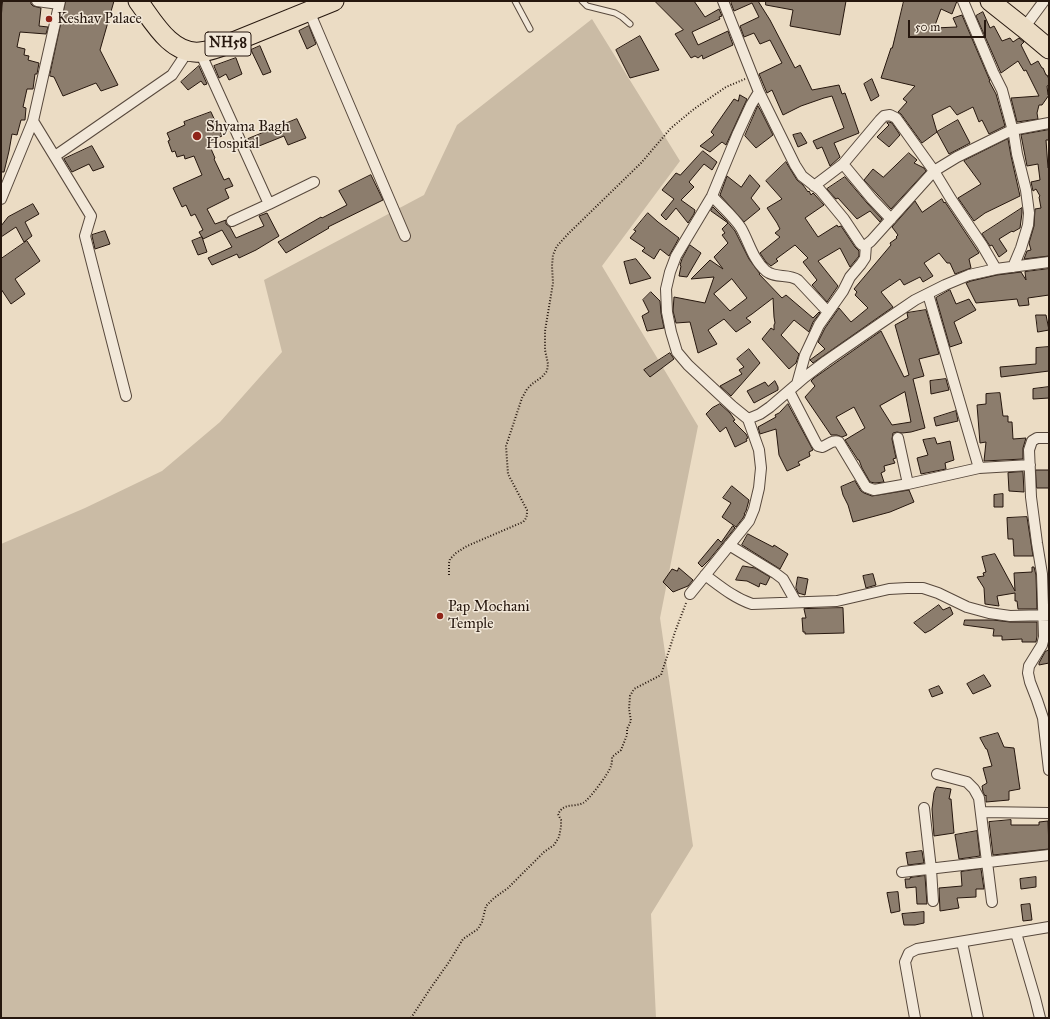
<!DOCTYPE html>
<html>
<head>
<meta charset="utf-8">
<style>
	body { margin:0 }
	#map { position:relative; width:1050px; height:1019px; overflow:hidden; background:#ebdcc4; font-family:"IM FELL Great Primer",serif }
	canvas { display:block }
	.frame { position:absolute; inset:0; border:2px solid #26170e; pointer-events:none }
	.scale { position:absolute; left:908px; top:20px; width:78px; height:18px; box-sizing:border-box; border:2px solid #26170e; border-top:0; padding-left:5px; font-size:12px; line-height:14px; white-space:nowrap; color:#26170e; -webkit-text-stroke:3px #f2e8d9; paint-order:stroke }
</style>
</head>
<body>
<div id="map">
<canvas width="1050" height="1019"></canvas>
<div class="frame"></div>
<div class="scale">50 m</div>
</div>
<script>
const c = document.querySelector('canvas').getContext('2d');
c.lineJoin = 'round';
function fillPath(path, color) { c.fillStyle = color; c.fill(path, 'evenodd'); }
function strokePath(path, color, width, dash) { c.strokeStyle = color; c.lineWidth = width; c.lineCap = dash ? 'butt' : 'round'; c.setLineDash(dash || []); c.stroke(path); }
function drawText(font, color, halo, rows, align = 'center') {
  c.font = font + ' "IM FELL Great Primer",serif'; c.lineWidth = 3; c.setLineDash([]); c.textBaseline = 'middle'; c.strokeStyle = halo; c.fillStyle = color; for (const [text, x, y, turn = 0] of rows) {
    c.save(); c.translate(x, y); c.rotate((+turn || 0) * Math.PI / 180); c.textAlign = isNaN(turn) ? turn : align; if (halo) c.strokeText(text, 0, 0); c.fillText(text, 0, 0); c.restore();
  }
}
fillPath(new Path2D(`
	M592 19 680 161 602 266 698 426 660 618 693 846 651 914 656 1018H1V544L85 508 162 471 220 422 282 352 264 280 424 195 457 125Z`), '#cabba5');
const building = new Path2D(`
	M3 1H31V4L33 6 41 8 39 26 48 27 46 34 20 32 17 47 25 49 24 55 29 56 28 60 39 63 37 74H35L33 89H27L23 107 26 108 25 120H21L17 135 12 134 9 151 4 172H1V19Z
	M66 1H114L100 50 118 85 101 91 96 83 63 96 54 77 50 76Z
	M655 1H694L705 17 719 9 722 16 719 17 720 19 692 32 698 45 728 31 733 45 703 59 702 55 698 58 695 56 691 58 675 34 683 30Z
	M733 1H758L770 20 795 68 800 65 812 90 839 85 842 94 845 93 859 133 834 143 840 157 830 166 822 147 817 149 813 141 844 128 832 96 824 98 801 106 783 115 772 90 767 93 759 74 782 63 770 40 760 44 754 33 744 37 740 26 759 17 752 3 734 11 731 3Z
	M766 1H846L840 35 790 26 793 10 766 5Z
	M904 1H957L952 14 941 9 934 28 957 27 953 18 962 15 990 81H989L996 94 1005 126 989 134 982 120 979 122 973 107 957 115 950 106 932 115 937 132 922 143 901 114 898 112 907 102 903 99 915 86 881 78 891 48H892Z
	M983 12 990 28 994 26 1002 41 1010 38 1013 42 1019 38 1024 42 1021 45 1031 65 1038 61 1042 68H1043L1046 75H1047L1049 79V85L1047 86 1048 95H1049L1042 105H1039L1037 113 1038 119 1017 122 1011 98 1039 96 1026 70 1024 71 1018 61 1001 73 976 16Z
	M309 26 316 44 307 49 299 31Z
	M640 36 659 70 630 78 616 50Z
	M260 46 271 72 263 75 251 50Z
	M236 58 242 74 229 80 226 74 219 78 214 66Z
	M199 66 207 84 204 85 201 81 188 90 181 82Z
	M872 79 879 96 871 101 864 84Z
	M740 95 747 99 726 145 722 142 710 152 700 146 714 135 711 132 734 99 738 101Z
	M758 106 761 111 773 135 756 148 745 136Z
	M211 112 222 136 208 142 215 158 214 159 224 180 229 178 233 186 225 189 229 198 207 209 215 224 226 220V224L230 227 236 238 264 226 259 216 267 213 279 236 256 250 239 258 237 254 212 265 208 258 232 247 222 230 203 239 199 232 203 230 195 214 191 216 186 205 182 207 173 188 202 175 194 156 185 159 184 155 177 157 175 151 172 152 168 141 170 140 167 133 185 125 184 122Z
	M297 119 306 138 288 145 284 136 254 148 248 139Z
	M958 120 970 143 949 154 937 132Z
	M889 122 892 123 900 135 889 147 877 137 889 125 887 123Z
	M1049 130V140H1046L1048 168H1049V256L1024 259 1027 251 1031 250 1029 243 1034 226 1035 209 1041 208 1039 197 1040 196 1036 189 1033 191 1031 182 1040 180 1038 164 1027 166 1021 135Z
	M801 133 807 143 798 147 793 135Z
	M1008 139 1011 156 1020 196 985 213 974 221 958 198 981 184 964 161Z
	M92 146 104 167 93 171 89 164 72 172 64 159Z
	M703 151 717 162 712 170 704 164 689 182 694 187 681 200 695 210 694 214 688 223 676 208 666 220 661 215 674 199 662 190 676 173 680 175Z
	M909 153 917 160 914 163 924 168 926 171 891 209 864 180 873 169 883 177Z
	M786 162 797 180 803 185 808 192 809 191 811 195 813 193 815 195 824 205 805 218 818 237 837 225 838 227 841 226 855 247 859 251V256L850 267 840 248 818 261 838 286 827 302 812 285 817 280 803 262 808 258 795 245 776 259 778 261 771 266 766 262 760 253 780 237 775 233 780 229 777 223 767 208 782 199 766 181Z
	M371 175 383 200 328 227 329 228 286 253 278 242 321 217 322 218 347 205 339 191Z
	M750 175 760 186 751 198 760 209 744 222 720 195 727 176 741 187Z
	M845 177 867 203 882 219 880 222 870 211 857 219 838 198 836 199 827 189Z
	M942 199 944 203 945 202 979 253 969 259 971 268 955 274 950 263H947L939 253 924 263 933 276 923 282 920 277 904 285 900 279 881 292 893 307 813 363 810 360 825 349 818 342 825 328 839 308 851 322 868 308 855 295 857 292 854 289 891 245 890 243 897 238 896 237 898 235 892 227 915 201 922 212Z
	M33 204 39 214 25 222 32 236 24 242 16 227 1 237V226L8 217Z
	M713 207 726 220 735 231 749 259 760 274H759L782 298 786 295 813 318 819 312 820 313 813 322 809 332 794 320 781 335 799 354 796 363 789 369 762 339 771 328 774 330V325L775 323 774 317 773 298 752 314 746 318 751 322 736 332 724 319 708 330 717 344 698 353 690 322 676 323 673 311 674 297 705 303 714 277 691 279 710 260 723 269 714 257 728 243 722 235 725 233 722 229 728 223 711 211ZM732 279 747 298 730 311 714 294Z
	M1022 208V213L1020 228 1013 232 1012 231 999 239 1007 251 999 257 992 245 990 246 982 234Z
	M648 213 658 222 679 238 669 256 660 249 654 259 642 251 645 248 630 238 636 231 634 230Z
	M105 231 110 244 95 249 92 236V235Z
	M202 237 207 252 198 255 192 241Z
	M27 241 40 261 15 279 25 294 11 304 1 289V259Z
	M690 245 701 253 687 277 679 276 681 266 680 265 682 259Z
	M636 259 651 278 630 284 624 262Z
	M1049 269V295L1028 298 1029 305 1019 306 1017 299 976 303 966 283 971 281 997 275 1021 272 1026 280 1025 272Z
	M950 290 956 304 969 299 976 310 954 322 962 343 950 347 936 298Z
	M651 292 660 301 661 313 664 328 647 331 642 316 649 312 643 300Z
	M926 310 939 354 919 359 924 376 913 379 925 428 911 432 902 433 897 432 893 433 892 439 896 458 893 459 895 463 884 466 885 471 881 473 884 482 875 483 870 482 862 468 859 460H858L845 440 865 428 854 407 836 417 847 435 842 437 837 435H831L805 397 815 386 811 381 814 378 881 331 904 377 909 375 895 325 908 318 907 313ZM905 392 911 422 892 425 880 406Z
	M1036 315H1046L1049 330 1038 332Z
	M1049 347V371L1001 377 1000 367 1036 364V348Z
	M749 349 760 363 731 396 720 386 742 374 739 370 744 367 737 359Z
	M670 353 674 359 650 377 644 370Z
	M946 379 949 390 931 394 930 381Z
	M775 381 778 387V390L754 403 747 391 765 382 768 386Z
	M1049 387V398L1033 399V389Z
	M1000 393 1003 416H1008V422H1012L1013 439 1026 438 1023 448V459L984 461 986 442 980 443 977 405 986 404V394Z
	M720 404 730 413 735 420 733 421 746 434 748 438 746 439 747 441 735 447 726 427 720 432 706 414 712 408Z
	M788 404 813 450 809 452 810 456 798 462 800 465 787 471 779 455 776 429 760 434 758 427 776 417 775 415 779 413Z
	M956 411 958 421 936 426 934 418Z
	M935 438 937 444 950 441 954 460 945 463 946 469 921 474 917 458 928 455 923 440Z
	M1036 470H1049V488H1037Z
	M1023 472 1024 492 1009 491 1008 473Z
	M855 481 861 491 864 493 872 496 909 490 914 502 890 512 853 522 848 505 843 495 841 487Z
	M732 486 749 500 746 511 744 514H745L743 518 736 527 722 517 731 503 723 498Z
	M1003 494V507H994V495Z
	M1027 517 1033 556H1014L1013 539H1008L1007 518Z
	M733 526 735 528 709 560 702 567 698 563 718 539 721 542Z
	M748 534 773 547 774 545 788 554 780 569 742 545Z
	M995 554 1015 591 1014 573 1032 572V567H1034L1036 575 1037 609H1018L1017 601H1015V593L997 596 999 606 985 604 984 588 977 577 984 576 983 573 986 572 982 557Z
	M743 566 755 568 770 577 766 585 760 583 759 587 747 581 736 580Z
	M679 568 693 580 688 586 673 592 663 582 672 569 677 571Z
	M873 574 876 585 866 588 863 576Z
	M798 577 808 579 805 595 798 593 796 588Z
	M939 605 943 610 950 607 953 614 931 630 925 633 914 623Z
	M843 608 844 633 805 634V632H803L802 618H806L804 609Z
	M965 620H993L1010 622H1037V636L1036 642H1022V639L1002 640V636H993L994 629 964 625Z
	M1049 650V663L1039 665V663L1045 652Z
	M984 675 991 686 973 694 967 684Z
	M939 686 943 693 932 697 929 690Z
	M998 733 1004 747 1014 748 1020 789 1009 791V800L986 802V795L985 796 983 792 982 786 987 783 983 768 992 766 987 749H986L980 738Z
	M937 787 951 789 949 799H951L954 833 934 836 932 809 934 793Z
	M1011 820V825H1039V822L1048 821 1049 849 993 855 989 822Z
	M977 831 980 856 959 859 955 835Z
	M922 851 924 863 908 865 906 853Z
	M981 869 984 889H976V897L957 898 959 908 940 911 939 888 962 886 961 872Z
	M925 876 927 904H917L916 887 906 888 905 879H910V878Z
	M1036 877V887L1021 889 1020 879Z
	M898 892 900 911 891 913 887 893Z
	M1030 904 1032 920 1023 921 1021 905Z
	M924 912V923L915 925H904L902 914Z`);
fillPath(building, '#8c7d6d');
strokePath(building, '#26170e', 1);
const lane = new Path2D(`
	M515 1 530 29
	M582 1 587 6 615 13 622 17 630 24`);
const street = new Path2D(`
	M37 1 59 4
	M723 1 759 92 795 165 802 176 820 190 844 219 860 243 862 245H866
	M963 1 993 72 1002 90 1014 135 1017 154 1026 190 1029 213 1028 225 1021 248 1013 267
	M309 11 405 236
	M1024 28 1044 1
	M200 52 269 204
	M33 121 91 216 85 236 126 396
	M55 156 172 75 188 51
	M843 164 872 199 891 219
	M814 186 843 164 880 120 884 116 890 115 896 118 934 171 951 199 982 245 996 269
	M712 196C721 206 734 217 741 228 749 242 753 260 766 271 776 279 788 273 798 280L828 312
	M1 199 33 121 60 1
	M232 221 269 204 314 182
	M928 294 979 468
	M797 384 805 355 819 325 843 291 850 277 861 264 865 258 866 245 871 241 934 171 957 157 1012 130 1049 123
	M789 391 816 443 818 446 822 447C828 445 833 439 839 442L866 487 874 490 908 484 979 468 1030 465
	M748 419 760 414 770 407 805 377 826 361 881 323 915 300 945 285 969 275 996 269 1049 262
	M898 438 908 484
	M1049 438H1037L1032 441 1029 450 1031 497 1037 543 1042 574 1044 637 1042 645 1029 666 1028 673 1030 682 1037 700 1043 718 1049 770
	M729 545 775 573 783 579 796 602
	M705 575C720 586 734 598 752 604L837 601 889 589 907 588H923L938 593 967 607 989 613 1010 616 1049 615
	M690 594 749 521 754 509 759 488 761 468 759 450 748 419 732 406 688 365 677 352 671 332 667 312 666 289 670 272 676 256 712 196 738 133 751 105 759 92
	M937 774 967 782 974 789 979 798 992 902
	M924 808 931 869 933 901
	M981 812 1049 813
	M902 872 1049 855
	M1016 933 1035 998 1040 1018
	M962 942 978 1018
	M915 1018 905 962 909 953 917 949 1049 927`);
const highway = new Path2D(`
	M138 1C153 21 171 55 200 52 211 51 223 46 233 42L334 1
	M990 1 1024 28 1049 49`);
strokePath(lane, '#57483c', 7);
strokePath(street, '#57483c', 12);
strokePath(highway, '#26170e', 21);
strokePath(new Path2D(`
	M449 575V563L450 559 456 553 467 546 523 522C527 518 527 515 527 510L508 474 506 446 522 398 527 389 532 384 542 377 547 371 548 364 545 350V331L553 283 552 266 553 255 557 246 568 234 641 163 671 128 694 109 726 87 745 79
	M411 1018 430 989 449 962 463 939 478 929 482 922 486 906 494 898 508 888 544 852 554 845 559 837 561 827V820L558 814C565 802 572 808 583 803 589 800 609 773 611 766 612 763 612 760 612 757L621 750 627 735V729L631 721 629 709 630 696 634 689 661 675 675 632 686 603`), '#26170e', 2, [1, 2]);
strokePath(lane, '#f2e8d9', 5);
strokePath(street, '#f2e8d9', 10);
strokePath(highway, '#ebdcc4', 19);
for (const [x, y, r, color] of [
	[49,19,4,"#8f2418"],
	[197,136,5,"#8f2418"],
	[440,616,4,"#8f2418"]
]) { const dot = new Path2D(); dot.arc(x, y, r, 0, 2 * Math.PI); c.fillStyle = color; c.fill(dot); strokePath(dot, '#f2e8d9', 1.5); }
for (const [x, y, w] of [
	[228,44,46]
]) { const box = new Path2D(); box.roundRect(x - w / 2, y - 12, w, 24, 3); c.fillStyle = '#f2e8d9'; c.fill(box); strokePath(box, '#26170e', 1); }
drawText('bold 14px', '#26170e', null, [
	["NH58",228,44]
]);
drawText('15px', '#26170e', '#f2e8d9', [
	["Keshav Palace",57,19],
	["Shyama Bagh",206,127],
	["Hospital",206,144],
	["Pap Mochani",448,607],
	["Temple",448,624]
], 'left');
</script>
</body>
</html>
